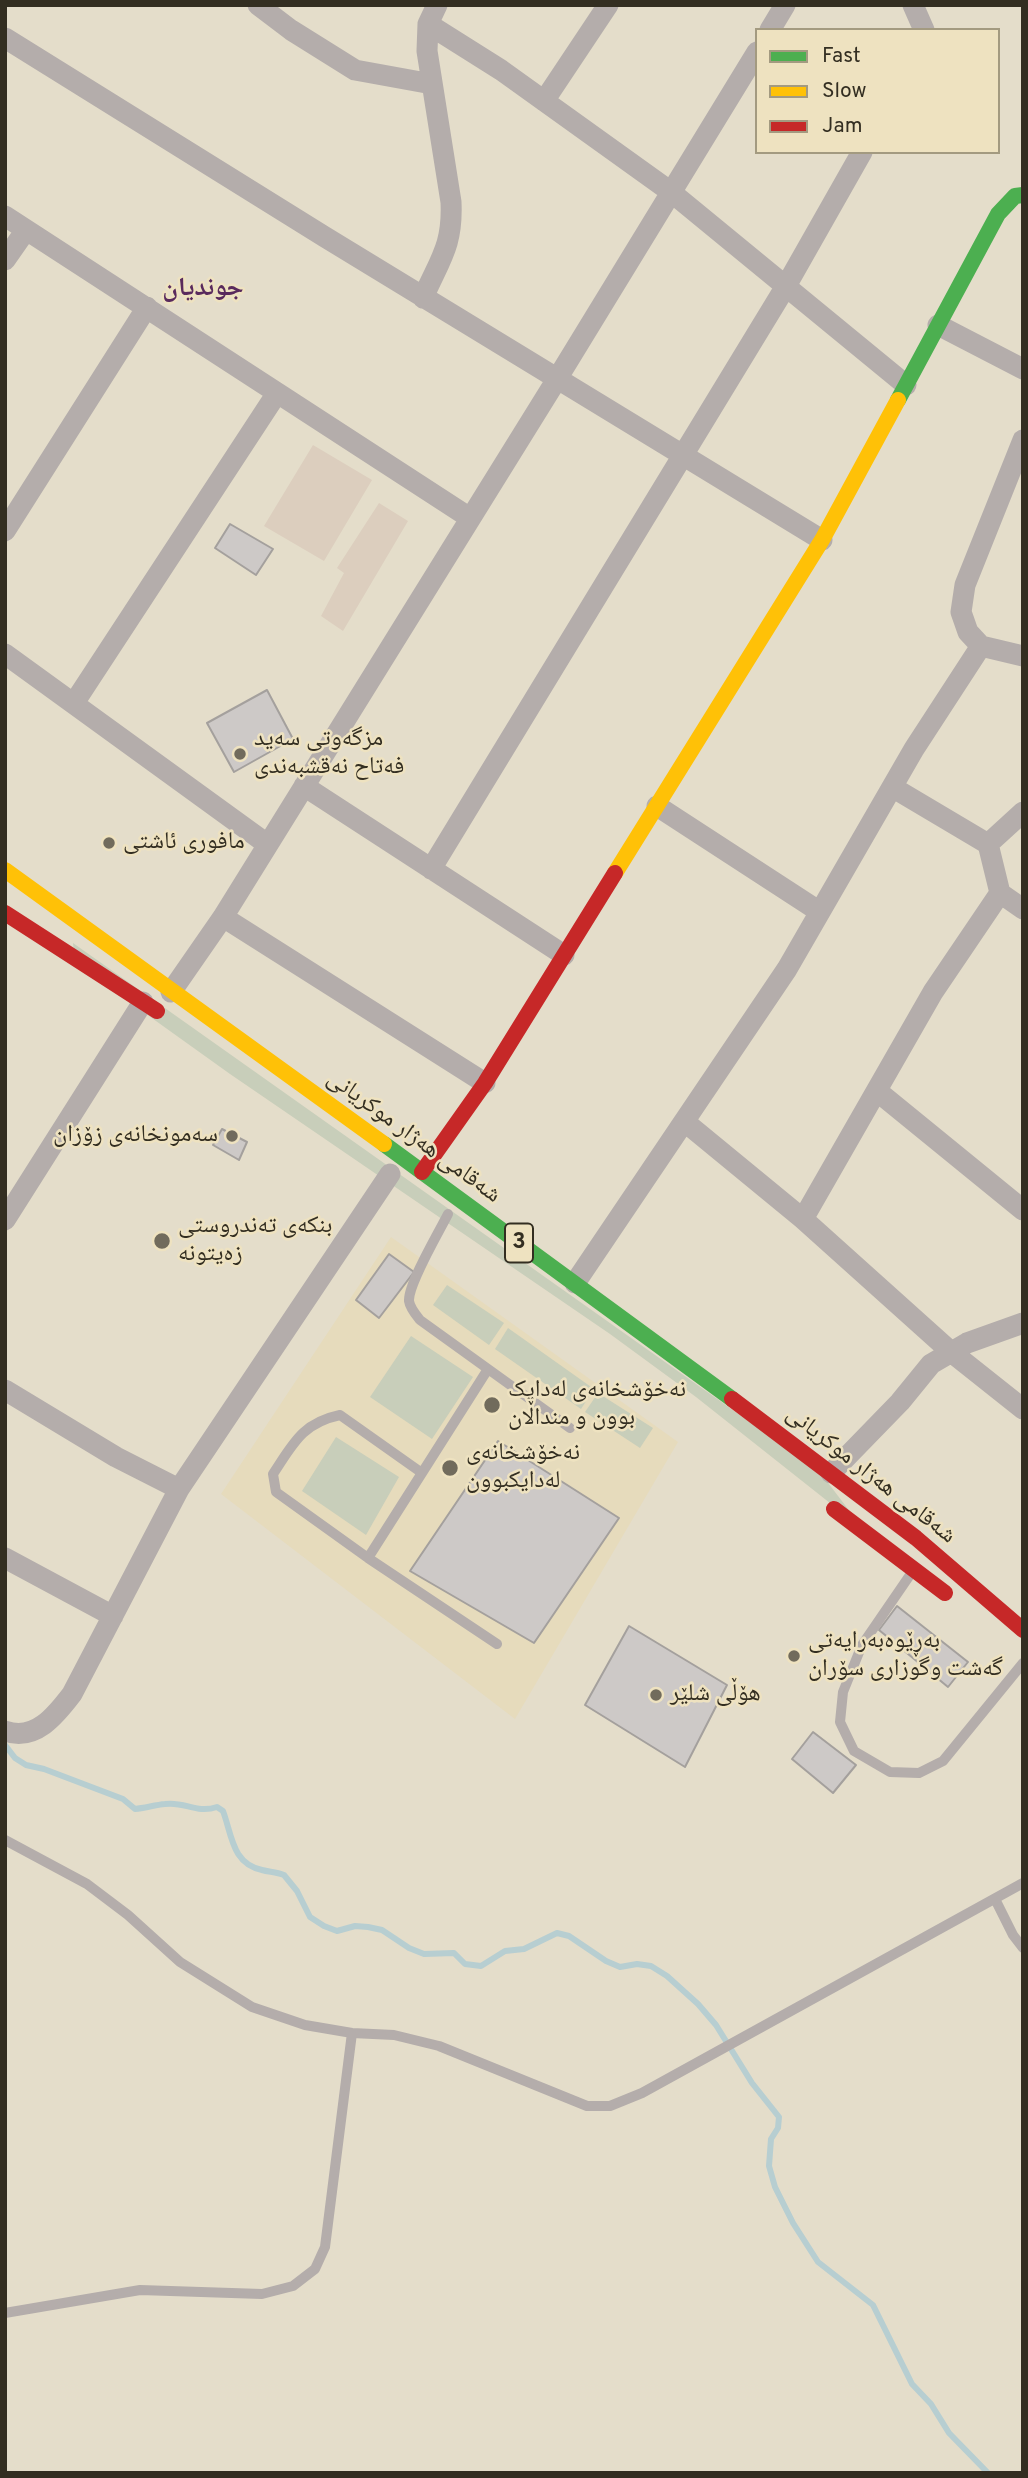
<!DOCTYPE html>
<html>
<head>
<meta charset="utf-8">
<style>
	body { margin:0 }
	#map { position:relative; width:1028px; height:2478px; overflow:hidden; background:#e4ddca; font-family:Overpass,sans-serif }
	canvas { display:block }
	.frame { position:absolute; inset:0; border:7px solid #332e21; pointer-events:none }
	.legend { position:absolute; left:755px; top:28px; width:245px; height:126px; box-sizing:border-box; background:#eee2c0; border:2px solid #a39a80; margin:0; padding:9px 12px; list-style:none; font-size:21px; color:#332e21 }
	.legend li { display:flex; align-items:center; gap:14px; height:35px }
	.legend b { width:35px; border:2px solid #a39a80 }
</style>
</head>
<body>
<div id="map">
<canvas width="1028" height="2478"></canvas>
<div class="frame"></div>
<ul class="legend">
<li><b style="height:9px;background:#4caf50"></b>Fast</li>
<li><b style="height:9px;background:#ffc107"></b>Slow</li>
<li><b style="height:9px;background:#c62828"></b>Jam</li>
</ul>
</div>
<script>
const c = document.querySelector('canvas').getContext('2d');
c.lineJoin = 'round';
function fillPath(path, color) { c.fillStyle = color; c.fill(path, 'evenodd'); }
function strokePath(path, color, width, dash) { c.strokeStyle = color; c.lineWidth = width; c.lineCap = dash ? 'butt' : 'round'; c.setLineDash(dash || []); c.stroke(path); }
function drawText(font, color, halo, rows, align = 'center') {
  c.font = font + ' Overpass,"Noto Naskh Arabic",sans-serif'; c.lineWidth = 5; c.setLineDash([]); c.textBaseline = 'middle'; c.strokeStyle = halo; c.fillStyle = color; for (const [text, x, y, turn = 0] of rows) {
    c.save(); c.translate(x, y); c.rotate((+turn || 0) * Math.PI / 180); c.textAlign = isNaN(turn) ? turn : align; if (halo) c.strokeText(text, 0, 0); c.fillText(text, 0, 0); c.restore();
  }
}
fillPath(new Path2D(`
	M391 1237 678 1442 515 1719 221 1494Z`), '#e6dbbc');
fillPath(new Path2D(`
	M313 445 372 480 324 561 264 526Z
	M379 503 408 521 343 631 321 616 344 573 337 568Z`), '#dccebe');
fillPath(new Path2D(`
	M73 943 819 1471 864 1530 696 1397 610 1334 230 1074 75 963Z
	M447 1285 504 1323 489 1345 433 1305Z
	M508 1328 594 1389 581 1409 495 1349Z
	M411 1336 473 1377 432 1439 370 1397Z
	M598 1393 653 1428 640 1448 585 1412Z
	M336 1437 399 1477 366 1535 302 1491Z`), '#c8ceba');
strokePath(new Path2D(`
	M5 1745 15 1758 26 1765 44 1769 123 1799 135 1809C145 1808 155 1805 165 1804 185 1801 196 1814 217 1807L223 1811C232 1835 232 1864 262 1870 269 1872 276 1872 284 1875L297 1891 310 1917 324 1926 337 1931 355 1926 368 1927 382 1930 409 1948 424 1954 454 1953 465 1964 481 1966 505 1951 524 1949 557 1933 569 1936 606 1961 620 1967 637 1964 651 1966 667 1976 698 2004 716 2025 752 2083 779 2117 778 2128 771 2139 769 2166 775 2187 793 2223 818 2262 873 2305 912 2384 931 2404 949 2433 988 2473`), '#b7ced1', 6);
const building = new Path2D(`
	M230 524 273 549 256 575 215 548Z
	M267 690 293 739 234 772 207 723Z
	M222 1129 247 1142 239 1160 213 1145Z
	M389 1254 414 1272 379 1318 356 1300Z
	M498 1441 619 1518 534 1643 410 1571Z
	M897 1606 968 1662 948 1687 879 1630Z
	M629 1626 727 1685 685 1767 585 1705Z
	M813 1732 856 1765 833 1793 792 1759Z`);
fillPath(building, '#cdc9c7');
strokePath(building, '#a4a09d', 2);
strokePath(new Path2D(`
	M448 1214C439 1232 408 1284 409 1301 410 1308 416 1315 420 1320L570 1428
	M422 1473 340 1415C302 1423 293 1444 273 1474L276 1492 368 1558 497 1644
	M368 1558 488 1369
	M910 1575 862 1645 843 1692 840 1722 854 1751 890 1772 919 1773 943 1761 1023 1663
	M5 1840 87 1884 128 1915 180 1962 252 2007 305 2025 352 2033 394 2035 439 2046 587 2106H610L642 2093 1023 1883
	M995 1899 1013 1935 1023 1948
	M5 2313 140 2290 262 2294 293 2286 315 2269 325 2247 352 2033`), '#b4adab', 10);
strokePath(new Path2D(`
	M258 5 291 30 355 70 432 84
	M913 5 924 30
	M428 24 501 70 671 192 906 385
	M770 30 785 5
	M5 38 325 237 822 540
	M544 101 608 5
	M5 216 470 518
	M5 260 26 230
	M423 298C440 259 453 246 451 202L427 51 428 24 437 5
	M938 325 1023 369
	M1023 440 965 585 961 612 968 632 981 646 1023 656
	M5 531 147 307
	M5 654 267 844
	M74 703 277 393
	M304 786 564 955
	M892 787 988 844 1000 893 1023 909
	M657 806 820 912
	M988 844 1023 812
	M431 869 786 286 862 152
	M223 917 485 1083
	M171 992 223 917 557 379 757 52
	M877 1091 1023 1210
	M685 1122 803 1219 950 1351 1023 1409
	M803 1219 933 992 1000 893
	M5 1220 143 1002
	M575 1283 787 969 914 749 981 646
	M5 1390 116 1457 179 1489 390 1174
	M831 1473 900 1402 931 1364 967 1343 1023 1323
	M5 1558 113 1616
	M5 1731C35 1742 56 1715 72 1694L179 1489`), '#b4adab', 21);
strokePath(new Path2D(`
	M898 400 998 214 1015 196 1023 195
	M384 1144 732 1399`), '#4caf50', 16);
strokePath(new Path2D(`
	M5 870 384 1144
	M615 873 822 540 898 400`), '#ffc107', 16);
strokePath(new Path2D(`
	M5 913 157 1011
	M422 1172 485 1083 615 873
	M732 1399 916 1538 1023 1630
	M834 1509 945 1593`), '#c62828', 16);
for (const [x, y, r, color] of [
	[240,754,7,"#716b5c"],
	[109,843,7,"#716b5c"],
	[232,1136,7,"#716b5c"],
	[162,1241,9,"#716b5c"],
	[492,1405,9,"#716b5c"],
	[450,1468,9,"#716b5c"],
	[794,1656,7,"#716b5c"],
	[656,1695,7,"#716b5c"]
]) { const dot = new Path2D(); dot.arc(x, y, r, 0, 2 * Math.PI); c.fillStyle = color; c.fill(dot); strokePath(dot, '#eee2c0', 2.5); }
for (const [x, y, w] of [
	[519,1243,28]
]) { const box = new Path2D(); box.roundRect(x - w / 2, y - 19.5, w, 39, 5); c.fillStyle = '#eee2c0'; c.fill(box); strokePath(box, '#332e21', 2); }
drawText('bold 23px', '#332e21', null, [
	["3",519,1243]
]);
drawText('24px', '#332e21', '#eee2c0', [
	["مزگەوتی سەید",254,740],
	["فەتاح نەقشبەندی",254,768],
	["مافوری ئاشتی",123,843],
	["سەمونخانەی زۆزان",218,1136,"right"],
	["بنکەی تەندروستی",178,1227],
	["زەیتونە",178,1255],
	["نەخۆشخانەی لەدایک",508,1391],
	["بوون و منداڵان",508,1419],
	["نەخۆشخانەی",466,1454],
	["لەدایکبوون",466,1482],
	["بەڕێوەبەرایەتی",808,1642],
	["گەشت وگوزاری سۆران",808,1670],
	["هۆڵی شلێر",670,1695]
], 'left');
drawText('24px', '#332e21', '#eee2c0', [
	["شەقامی ھەژار موکریانی",413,1138,36],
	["شەقامی ھەژار موکریانی",870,1476,38]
]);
drawText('bold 26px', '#592a5d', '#eee2c0', [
	["جوندیان",203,290]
]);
</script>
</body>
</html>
